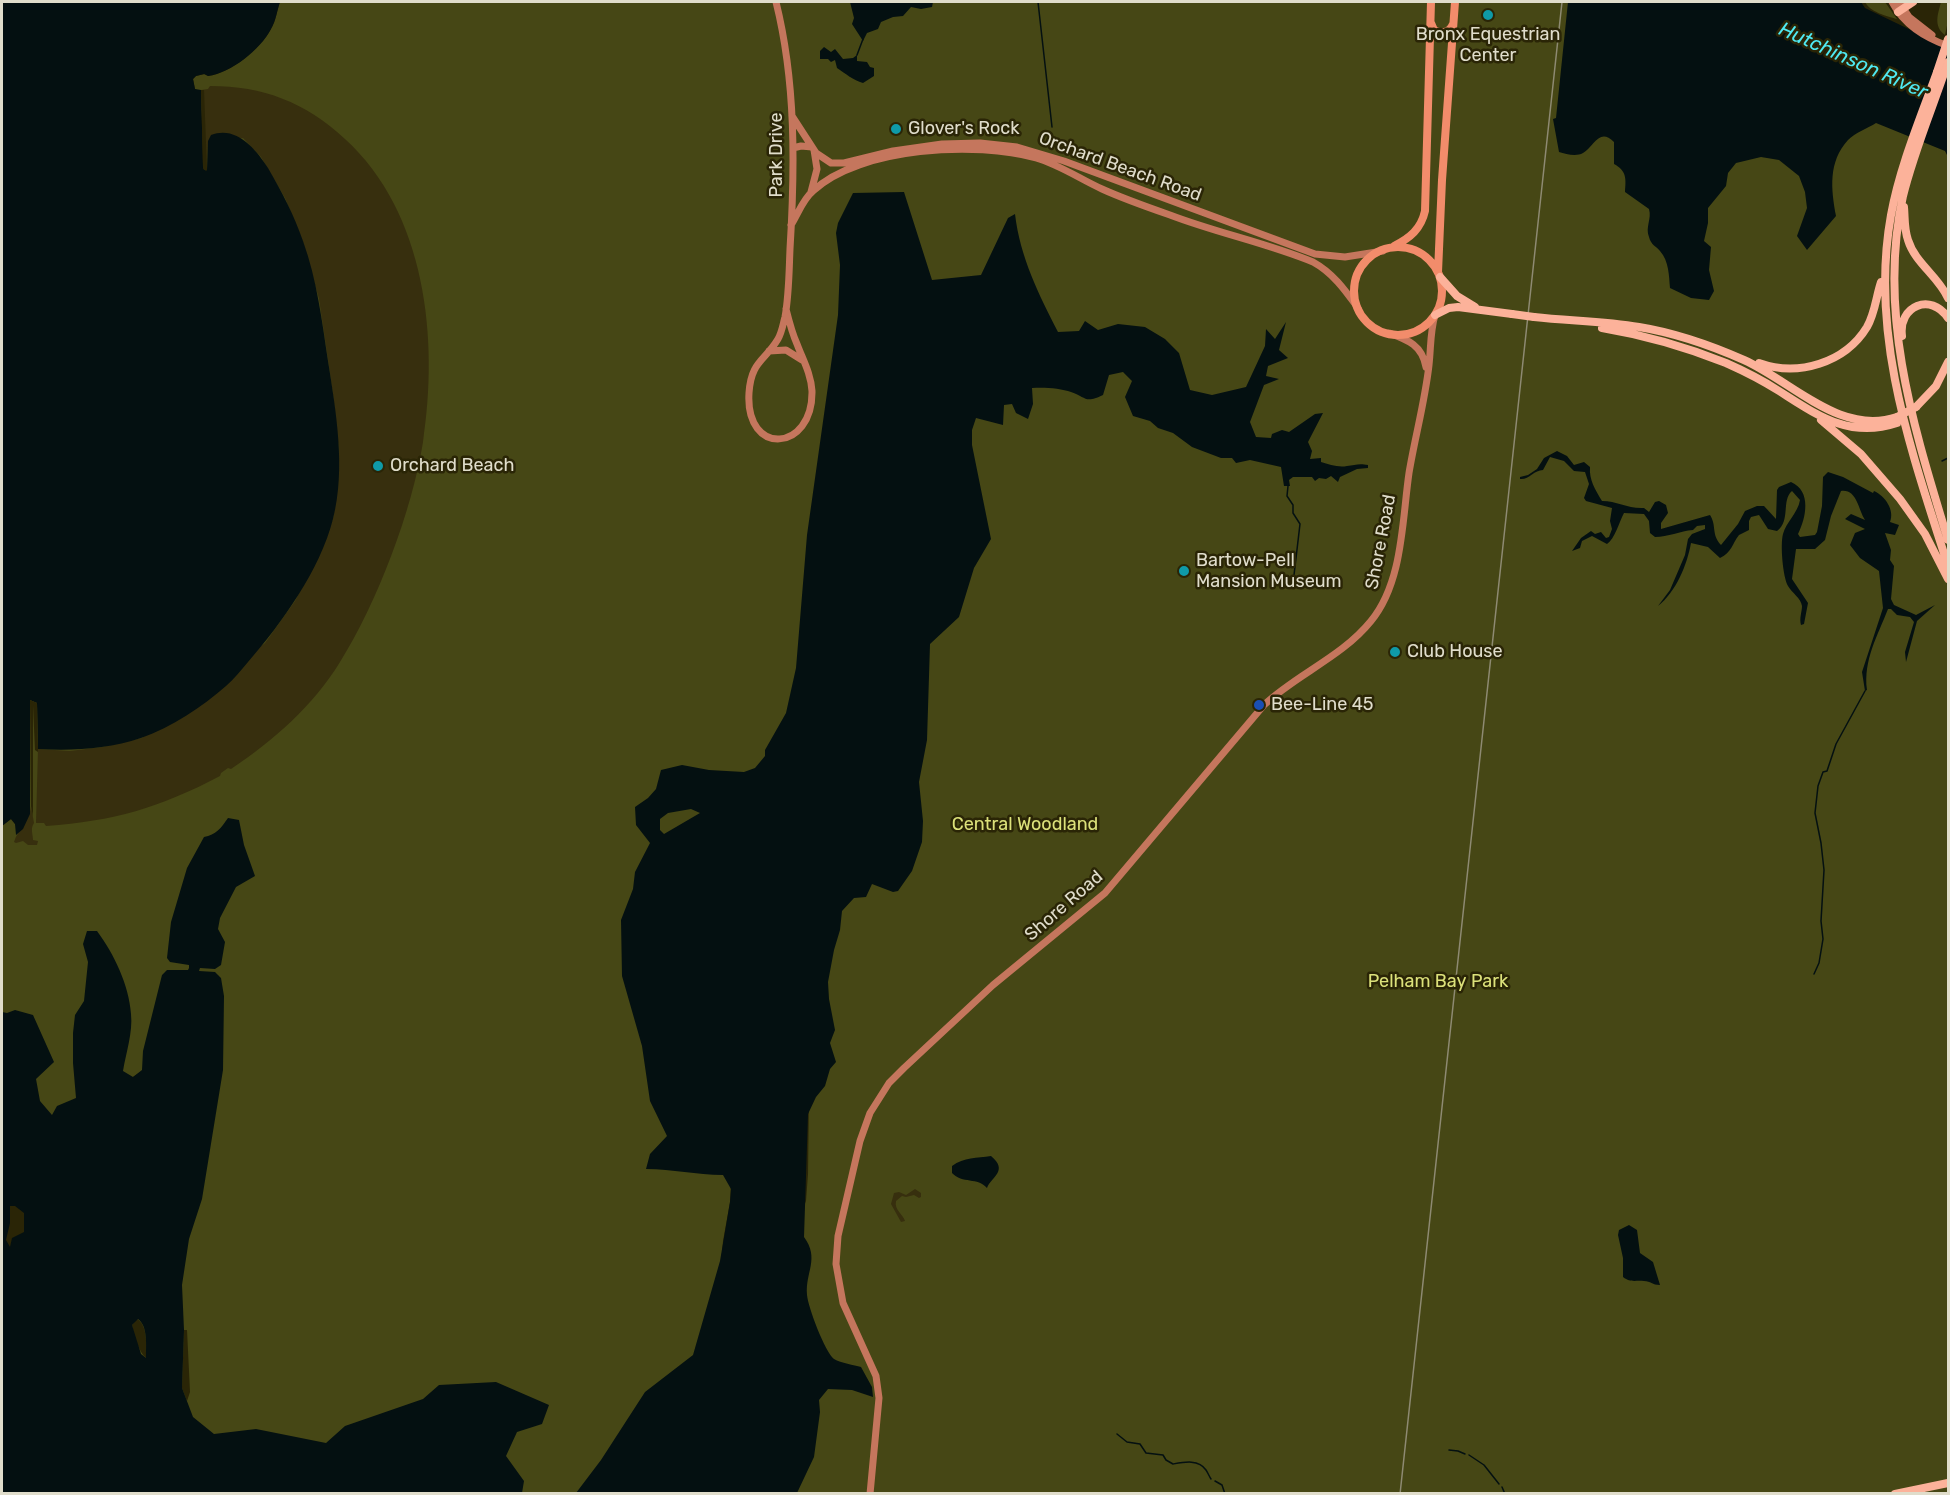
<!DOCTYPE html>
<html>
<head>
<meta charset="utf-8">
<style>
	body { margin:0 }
	#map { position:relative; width:1950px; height:1495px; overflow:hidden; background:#2a2506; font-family:Rubik,sans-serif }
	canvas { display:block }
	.frame { position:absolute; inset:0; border:3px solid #e0ddcb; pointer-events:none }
</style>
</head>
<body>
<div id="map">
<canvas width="1950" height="1495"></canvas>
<div class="frame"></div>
</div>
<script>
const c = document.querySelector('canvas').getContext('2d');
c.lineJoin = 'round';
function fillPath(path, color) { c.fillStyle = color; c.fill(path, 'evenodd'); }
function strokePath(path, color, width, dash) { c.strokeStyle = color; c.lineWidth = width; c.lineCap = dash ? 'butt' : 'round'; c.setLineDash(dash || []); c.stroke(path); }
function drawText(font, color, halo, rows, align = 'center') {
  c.font = font + ' Rubik,sans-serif'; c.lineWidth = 5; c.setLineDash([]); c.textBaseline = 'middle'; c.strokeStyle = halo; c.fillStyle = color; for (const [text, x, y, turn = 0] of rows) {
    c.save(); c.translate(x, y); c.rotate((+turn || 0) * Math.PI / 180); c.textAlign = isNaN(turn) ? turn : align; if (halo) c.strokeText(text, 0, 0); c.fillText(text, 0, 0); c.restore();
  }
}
fillPath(new Path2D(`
	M280 2H1698L1948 124V1493H790L812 1359 792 1238 806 1201 808 1174 816 541 733 1146 730 1202 723 1241 717 1314 637 1493 393 1494 219 1462 145 1374 128 1325 202 981 185 957 192 971 146 1069 81 1108 36 1120 2 1027V826L11 819 15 824 30 700 207 170 199 91 195 89 193 79 196 76 205 74 208 76C231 73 260 49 271 29 276 21 277 10 280 2ZM137 1319C148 1325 146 1346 146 1358 138 1351 134 1335 132 1325ZM184 1330H187L190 1392 187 1401 182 1388Z
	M1865 2H1885L1897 19C1886 16 1870 12 1865 2Z
	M1941 2H1948V21L1945 35C1933 26 1938 14 1941 2Z`), '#464715');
fillPath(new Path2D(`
	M210 86C263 86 305 102 345 139 426 213 439 339 423 442 412 511 377 603 340 662 313 706 274 740 231 769L228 768 221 773 220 776C159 808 114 821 46 826L44 823H36L38 749 70 751 102 747 142 738 265 643 295 601 316 561 333 519 338 486 339 451 333 394 319 299 303 242 285 198 261 157 243 138 208 141 207 170 203 168 201 90 208 89Z
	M31 806 34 823C30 829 33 834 33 840L38 841 37 845H28L23 841 16 843 14 842C18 829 30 821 31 806Z
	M915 1189 921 1193V1197L919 1198 914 1195 906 1197 902 1196 896 1201C894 1210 903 1214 905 1221L901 1222 891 1204 894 1193 899 1192 906 1195Z`), '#372f0e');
fillPath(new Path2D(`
	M2 2H280C277 10 276 21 271 29 260 50 231 73 208 76L204 74 196 76 193 79 195 89 201 90 203 168 204 170H207L208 141 211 135C236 125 256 149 268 168 282 192 294 215 303 241 317 280 322 321 328 361 336 412 346 468 333 519 320 570 282 623 248 662 241 670 234 679 226 686 202 707 172 727 141 738 108 749 73 751 38 749L37 703 30 700V814L23 829 16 835 15 824 11 819 2 826Z
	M850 2H933L932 7 921 9 911 7 903 16 893 17 881 22 878 29 867 33 863 41 852 24 854 18Z
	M1568 2H1861L1865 8 1948 48V172V157L1945 151 1876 123C1868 128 1855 133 1848 140 1828 162 1831 189 1836 216L1807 250 1797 236 1807 208 1805 192 1799 176 1779 160 1761 157 1736 163 1728 173 1726 186 1708 208V223L1704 241 1711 247 1709 270 1714 291 1709 300 1691 298 1670 288C1669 276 1669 261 1660 251 1656 246 1651 245 1649 237 1645 227 1652 219 1649 209L1625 192C1626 179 1627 171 1614 164V142C1599 127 1594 147 1583 153 1576 157 1566 154 1559 152L1553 119 1556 118Z
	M824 47 831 52 835 49 843 59 853 58 857 55V61L867 62 870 67 874 68V76L863 83C853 80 846 74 837 68L835 60 831 62 828 59H820V51Z
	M904 192 932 280 981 275 1008 218 1015 214C1020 257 1039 295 1058 332L1079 331 1085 321 1098 330 1118 324 1145 327 1165 339 1179 353 1190 390 1212 395 1246 387 1265 346 1266 329 1275 339 1286 322 1279 350 1288 358 1268 366 1266 376 1279 379 1264 385 1250 422 1256 437 1271 438 1272 434 1282 430 1289 432 1315 414 1323 413 1308 442 1312 451 1310 459 1321 458V462C1329 464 1338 468 1347 466 1355 465 1359 463 1368 465V468L1357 469 1340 477 1338 482 1331 476 1326 479 1319 478 1315 481 1312 477H1293L1289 480 1290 486H1284L1281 467 1250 460 1236 463 1232 458H1221L1192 447 1173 433 1158 428 1150 421 1133 416 1125 397 1132 381 1123 372 1109 375 1103 395C1085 404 1086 397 1071 392 1061 388 1043 387 1032 388L1033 404 1028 419 1016 413 1012 404 1004 405 1003 425 976 418 972 430V445L991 539 974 568 959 617 930 644 927 740 919 782 923 821 922 842 912 871 898 891 893 892 872 884 866 897 854 898 842 911 840 930 834 950 828 982 829 999 835 1030 830 1043 836 1062 830 1069 825 1086 816 1097 808 1114 804 1237C820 1259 805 1272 807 1295 808 1307 825 1352 834 1359 841 1363 854 1365 861 1367L872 1387 873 1397 852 1390 828 1389 819 1400 820 1412 814 1457 797 1493H576L601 1460 645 1392 693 1355 720 1261 730 1202 731 1189 723 1175C696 1175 673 1169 646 1169L650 1154 667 1136 650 1101 642 1046 622 976 621 920 633 889 635 872 650 843 636 825 635 807 648 798 656 789 661 770 682 765 709 770 744 772 755 768 765 756V750L786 713 796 668 807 535 838 315 840 265 836 233 838 223 853 193ZM691 809 700 813 664 834 660 830V819L668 813Z
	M1557 451 1567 456 1574 465 1584 462 1590 467C1589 480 1595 489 1602 501 1617 501 1628 509 1644 508L1649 512 1655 502 1659 501 1666 505 1668 513 1661 523V529L1710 515C1717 526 1711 534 1721 545L1738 524 1745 511 1757 506H1764L1776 519 1777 490 1779 487 1791 482C1812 491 1806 518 1798 534L1800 537 1815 535 1817 532 1822 506 1823 477 1828 472 1843 477 1873 493 1874 491C1885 496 1895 510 1890 522L1899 525 1895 535 1885 533 1891 550 1890 560 1894 566 1891 599 1894 605 1916 615 1935 605 1917 621 1906 662 1905 652 1914 622 1910 617 1897 615 1891 609H1888C1878 635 1863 660 1867 690L1865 691 1862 672 1883 608 1879 571 1860 558 1850 545 1855 533 1865 529 1845 519 1851 514 1865 520C1858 509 1857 489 1841 491L1831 516 1825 540 1815 549H1796L1792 579 1808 603 1804 624 1801 625C1799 618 1802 612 1802 606 1801 598 1792 593 1788 586 1783 577 1780 545 1783 534 1786 522 1798 513 1800 500L1792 491C1781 500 1791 521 1777 531L1768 529 1759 515 1751 517 1749 521V530L1739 535C1732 544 1732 552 1720 558L1708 547 1691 543C1687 565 1676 592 1658 606L1670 590 1685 555 1688 539 1692 534 1705 529V525L1697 526 1693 530C1680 531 1668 537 1655 537L1650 533 1649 521 1644 514 1624 513C1619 522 1615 539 1607 544L1592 536 1582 541 1580 548 1572 551 1581 538 1591 531 1595 534 1601 532 1606 538 1609 537 1612 529 1610 521 1612 508 1586 501 1584 498 1589 484 1585 472 1574 471 1564 461 1550 457 1543 470C1534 470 1529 480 1520 479V477L1528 475 1537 469 1544 458Z
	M228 818 239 820 244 845 255 876 236 887 220 918 218 929 225 942 221 965 215 969 200 968 199 971 215 972 221 978 224 996 223 1070 202 1199 189 1239 182 1285 184 1330 182 1388 193 1417 214 1434 256 1429 326 1443 345 1426 423 1399 439 1385 496 1382 549 1405 542 1424 517 1432 506 1456 524 1481 522 1493H2V1012L7 1013 15 1010 33 1015 54 1062 36 1079 40 1101 52 1115 57 1106 76 1098 73 1063V1033L75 1015 84 1001 88 962 83 944 87 931H97C114 954 129 985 131 1014 133 1032 126 1053 123 1071L133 1077 142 1070 143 1051 162 975 167 970H188L189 968V965L170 962 167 958 171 922 187 868 204 837C216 835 221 828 228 818ZM10 1206H15L24 1213V1232L12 1238 10 1247 6 1240 10 1223ZM138 1319C148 1326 146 1346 146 1358L141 1354 132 1325Z
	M991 1156C1009 1171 991 1177 987 1188 978 1177 962 1184 952 1173V1166C964 1157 977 1158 991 1156Z
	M1629 1225 1637 1230 1640 1253 1653 1262 1660 1285C1652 1285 1651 1281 1644 1281 1635 1280 1631 1283 1623 1277V1258L1618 1235 1619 1230Z`), '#041011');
fillPath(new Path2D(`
	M201 90H204L207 170 206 171 203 168Z
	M30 700 37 703 38 749V752L35 750 33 705V816L31 806Z`), '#2a2506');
strokePath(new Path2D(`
	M1038 2 1052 127
	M857 55 863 39
	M1942 461 1948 458
	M1288 486 1287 496 1293 505V513L1300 524 1294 575
	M1814 974 1819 963 1823 939 1821 921 1824 870 1821 843 1815 813 1818 786 1823 772 1827 771 1836 744 1865 691
	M1117 1434 1127 1442 1140 1444 1146 1453 1163 1455 1166 1460 1173 1464C1184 1462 1199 1459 1206 1470 1208 1473 1209 1476 1211 1479
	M1449 1450 1458 1451 1465 1454
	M1469 1455 1484 1465 1499 1484
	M1215 1481 1222 1485 1225 1494
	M1502 1487 1505 1494`), '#041011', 1.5);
strokePath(new Path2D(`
	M776 2C796 82 795 167 790 249 789 272 789 295 785 317 783 324 782 332 778 339 765 361 751 361 749 393 745 457 813 452 812 391 811 374 803 360 797 344 792 333 789 321 786 309
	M1892 2C1904 25 1924 37 1948 46
	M1899 2 1909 17 1932 35
	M792 116 816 153 831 163H844L893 151 942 144 980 143 1017 147 1064 161 1315 254 1345 257 1383 251
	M793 148 801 146 812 147
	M811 192 817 169 814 150
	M791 225C798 214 803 199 813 191 860 147 977 141 1036 158 1060 165 1080 179 1102 189 1124 199 1147 207 1170 215 1217 233 1267 243 1313 262 1333 273 1345 290 1358 308
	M1389 333C1408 340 1422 345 1426 367
	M769 351 786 350 802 360
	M870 1494 879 1398 876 1376 843 1303 836 1264 838 1236 860 1141 870 1113 889 1083 904 1068 993 985 1105 893 1264 705C1297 674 1342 657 1371 621 1403 582 1402 521 1409 473 1415 437 1425 401 1429 365 1431 348 1430 332 1435 315`), '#c5765d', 7);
strokePath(new Path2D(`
	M1431 23 1434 30C1442 34 1449 33 1453 24
	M1394 246C1410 238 1421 229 1425 211L1431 2
	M1354 291a44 44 0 1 1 88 0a44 44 0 1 1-88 0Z
	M1438 272 1442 180 1455 2`), '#f28c6b', 8);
strokePath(new Path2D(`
	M1898 12 1913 2
	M1948 62C1933 107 1914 151 1903 196 1877 314 1914 428 1948 540
	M1937 72C1920 119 1900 166 1891 215 1869 336 1912 453 1948 566
	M1904 207C1905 218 1904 229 1908 240 1915 263 1938 276 1948 298
	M1440 277 1457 296 1475 307
	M1435 315 1449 308 1458 307 1512 314
	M1534 317C1569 321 1604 321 1639 327 1676 333 1710 345 1744 360 1793 382 1840 436 1897 417
	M1602 328C1644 335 1686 347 1726 363 1744 371 1762 380 1779 391 1817 415 1849 439 1897 423
	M1902 336C1898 306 1931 292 1948 318
	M1759 363C1798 377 1845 363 1867 327 1875 313 1876 297 1881 282
	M1916 407 1936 386 1948 362
	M1821 420 1861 454 1900 499 1925 534 1948 579
	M1895 1494 1948 1483`), '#fcb29a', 8);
strokePath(new Path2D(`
	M1400 1494 1562 2`), '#8e8a72', 1.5);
strokePath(new Path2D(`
	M1937 72 1948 39
	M1512 314 1534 317
	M1897 417 1916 407`), '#fcb29a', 8);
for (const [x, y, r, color] of [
	[1488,15,6,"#0f9aa8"],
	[896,129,6,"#0f9aa8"],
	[378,466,6,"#0f9aa8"],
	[1184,571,6,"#0f9aa8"],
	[1395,652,6,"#0f9aa8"],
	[1259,705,6,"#1a4fb4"]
]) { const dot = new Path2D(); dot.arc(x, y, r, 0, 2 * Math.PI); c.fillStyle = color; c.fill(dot); strokePath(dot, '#2a2506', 2); }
drawText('18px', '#e0ddcb', '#2a2506', [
	["Bronx Equestrian",1488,35,"center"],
	["Center",1488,56,"center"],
	["Glover's Rock",908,129],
	["Orchard Beach",390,466],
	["Bartow-Pell",1196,561],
	["Mansion Museum",1196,582],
	["Club House",1407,652],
	["Bee-Line 45",1271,705]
], 'left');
drawText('18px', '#e0ddcb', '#2a2506', [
	["Park Drive",777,155,-90],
	["Orchard Beach Road",1120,167,20],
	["Shore Road",1381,542,-79],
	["Shore Road",1064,906,-41]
]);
drawText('18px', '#dce17a', '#2a2506', [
	["Central Woodland",1025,825],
	["Pelham Bay Park",1438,982]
]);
drawText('italic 20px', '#4fe9f1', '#2a2506', [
	["Hutchinson River",1853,61,24]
]);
</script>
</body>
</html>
